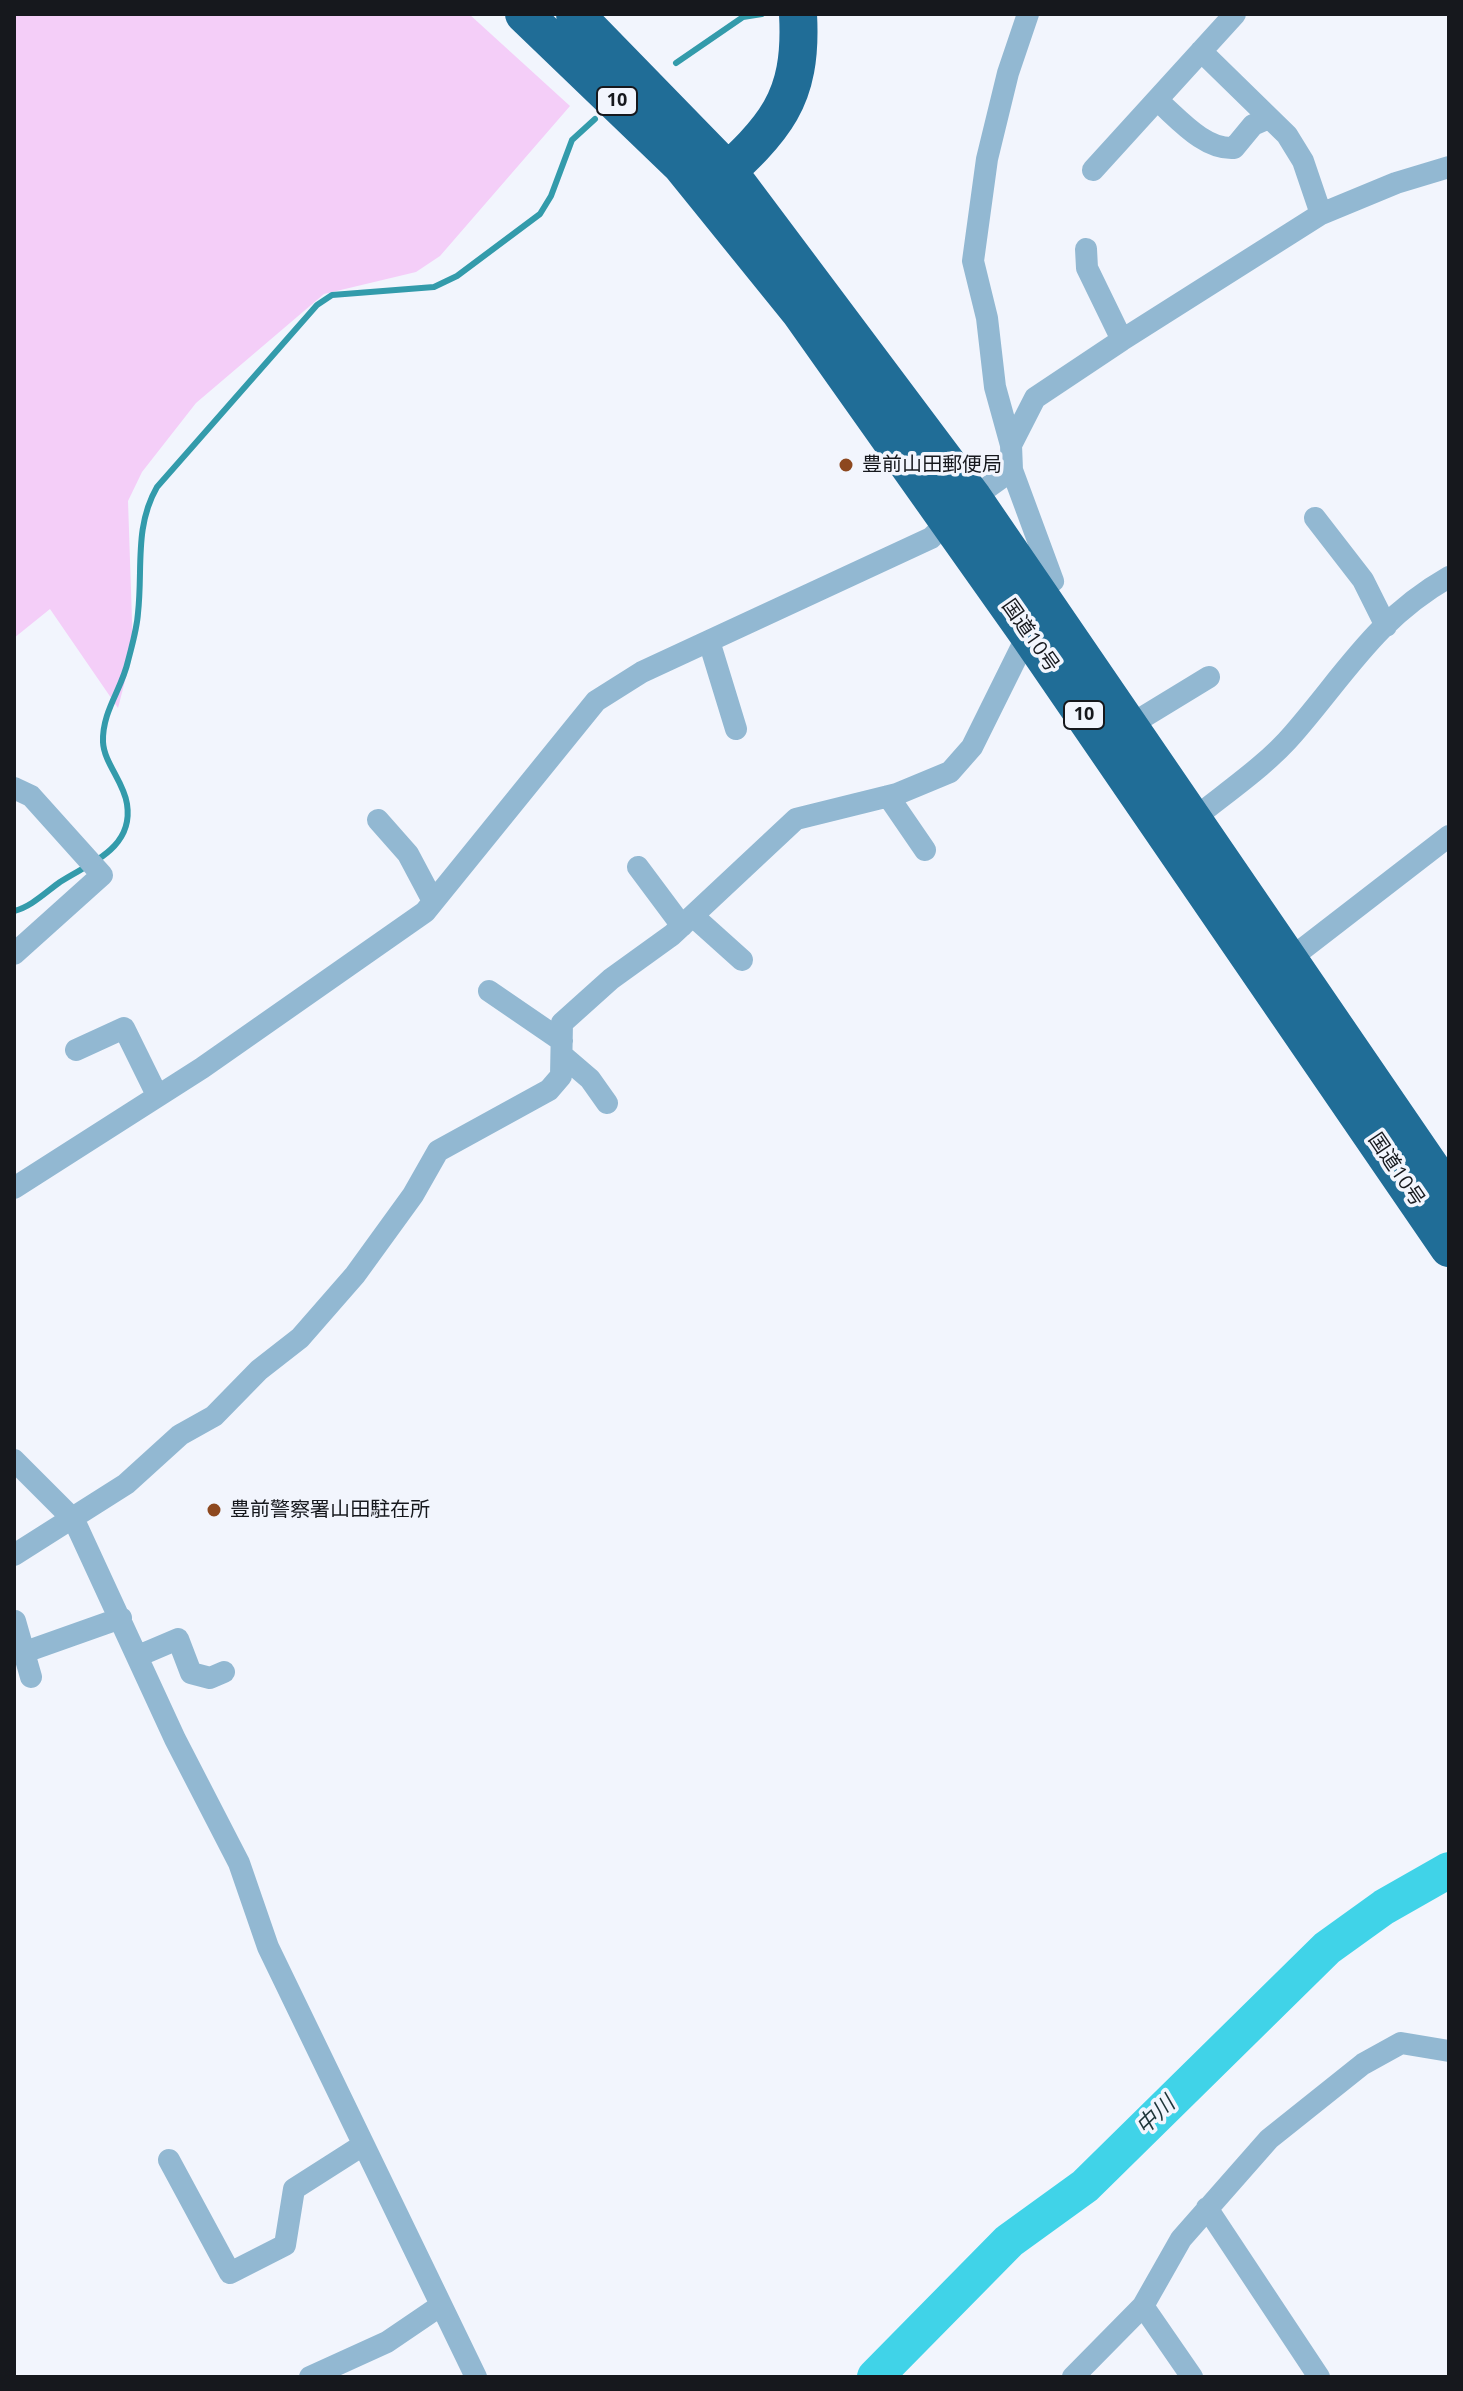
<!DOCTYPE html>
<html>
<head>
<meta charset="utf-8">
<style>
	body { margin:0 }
	#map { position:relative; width:1463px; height:2391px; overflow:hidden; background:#f2f5fd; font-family:"Open Sans",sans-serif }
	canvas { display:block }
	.frame { position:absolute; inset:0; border:16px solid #16181d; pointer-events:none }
</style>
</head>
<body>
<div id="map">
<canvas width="1463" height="2391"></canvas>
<div class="frame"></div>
</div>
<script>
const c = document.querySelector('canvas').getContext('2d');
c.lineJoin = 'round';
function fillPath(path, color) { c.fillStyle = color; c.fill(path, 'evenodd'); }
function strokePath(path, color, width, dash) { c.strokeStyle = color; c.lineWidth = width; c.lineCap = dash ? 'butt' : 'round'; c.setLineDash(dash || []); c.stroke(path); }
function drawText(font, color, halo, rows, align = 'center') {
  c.font = font + ' "Open Sans","Noto Sans JP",sans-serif'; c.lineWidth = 7; c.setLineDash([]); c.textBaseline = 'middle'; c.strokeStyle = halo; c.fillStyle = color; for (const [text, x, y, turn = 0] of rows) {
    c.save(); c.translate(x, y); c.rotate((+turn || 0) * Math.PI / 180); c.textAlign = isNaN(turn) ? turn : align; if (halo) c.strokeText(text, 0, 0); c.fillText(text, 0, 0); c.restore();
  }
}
fillPath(new Path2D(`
	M14 14H469L570 106 440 256 416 272 324 294 196 403 142 472 128 501 133 650 118 708 50 609 14 638Z`), '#f4cef8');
strokePath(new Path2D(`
	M676 63 743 17 762 14
	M14 911C31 907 46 892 60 882 89 863 134 849 127 804 124 782 104 763 103 742 102 711 122 689 128 661 132 645 137 629 138 613 143 569 134 527 157 487L317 305 332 295 434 287 457 276 540 214 551 196 572 140 595 119`), '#339bab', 6);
strokePath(new Path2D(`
	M875 2377 1009 2241 1085 2186 1327 1948 1384 1907 1449 1870`), '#40d3e8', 36);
strokePath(new Path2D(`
	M1201 51 1287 135 1303 161 1321 214
	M1157 100C1178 118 1204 150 1234 148L1253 125 1269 118
	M1093 170 1235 14
	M1086 249 1087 268 1122 340
	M1011 445 1035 398 1122 340 1321 214 1396 183 1449 167
	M1315 518 1363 580 1386 626
	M709 641 736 729
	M1127 727 1209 677
	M14 788 31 796 102 875 14 954
	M888 796 925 850
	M378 820 408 854 433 901
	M1191 821C1225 793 1266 766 1294 733 1346 673 1377 618 1449 577
	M638 867 682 926
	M693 916 742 960
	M1282 965 1449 836
	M489 991 562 1041
	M76 1050 124 1028 157 1095
	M562 1055 590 1079 607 1103
	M14 1188 202 1068 425 912 596 701 642 672 931 538 973 498 1012 470
	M14 1460 74 1520 175 1739 239 1863 268 1947 476 2377
	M14 1555 126 1484 180 1435 214 1416 259 1370 300 1338 355 1275 413 1195 438 1151 549 1090 561 1076 562 1023 611 979 672 935 796 819 897 794 950 772 972 747 1028 634 1037 596 1053 581 1012 470 1011 445 995 387 987 318 973 261 987 159 1008 73 1028 14
	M15 1621 31 1677
	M25 1652 121 1618
	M138 1656 178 1639 191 1673 210 1678 224 1672
	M169 2160 230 2273 285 2245 294 2189 363 2145
	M1207 2208 1319 2377
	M1143 2306 1192 2377
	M310 2377 387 2342 440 2306
	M1073 2377 1143 2306 1181 2239 1269 2139 1363 2064 1401 2043 1449 2051`), '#92b8d2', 22);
strokePath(new Path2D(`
	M524 14 681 165 800 312 1028 634 1449 1248
	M575 14 728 171 973 498 1449 1194
	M710 188C772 130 803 104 798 14`), '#206d97', 38);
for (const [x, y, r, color] of [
	[846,465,8,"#8d481f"],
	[214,1510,8,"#8d481f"]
]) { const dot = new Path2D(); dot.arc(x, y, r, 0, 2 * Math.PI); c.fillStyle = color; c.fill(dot); strokePath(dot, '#f2f5fd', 3); }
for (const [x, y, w] of [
	[617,101,40],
	[1084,715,40]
]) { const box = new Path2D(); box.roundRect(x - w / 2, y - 14, w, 28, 6); c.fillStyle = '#f2f5fd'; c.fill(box); strokePath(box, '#16181d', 2); }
drawText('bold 18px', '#16181d', null, [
	["10",617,101],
	["10",1084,715]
]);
drawText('20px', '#16181d', '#f2f5fd', [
	["豊前山田郵便局",862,465],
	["豊前警察署山田駐在所",230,1510]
], 'left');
drawText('20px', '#16181d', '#f2f5fd', [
	["国道10号",1030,636,55],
	["国道10号",1396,1170,56]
]);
drawText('italic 22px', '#1e3539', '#f2f5fd', [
	["中川",1156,2116,-44]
]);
</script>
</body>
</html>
